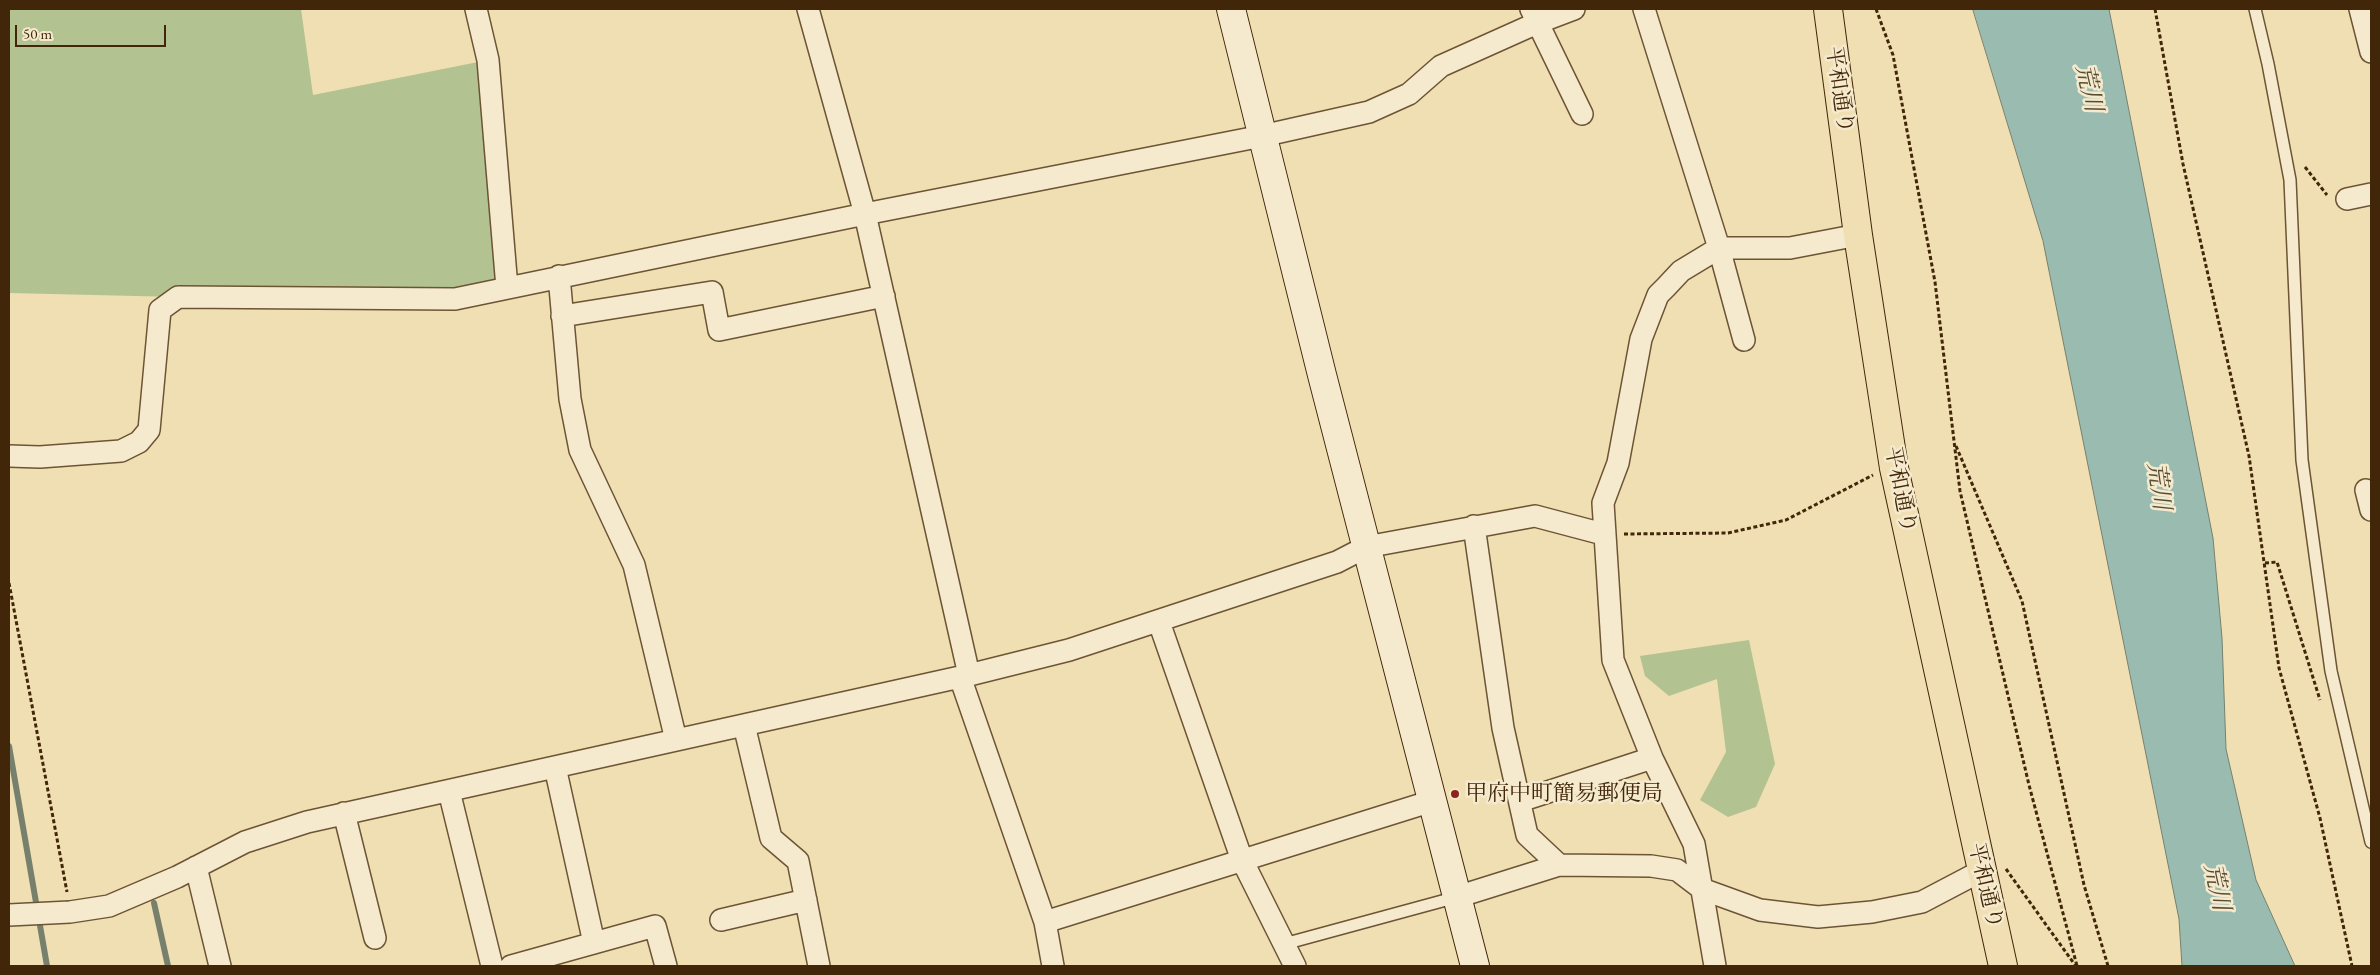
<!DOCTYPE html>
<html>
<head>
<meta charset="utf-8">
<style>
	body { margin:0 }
	#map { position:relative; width:2380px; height:975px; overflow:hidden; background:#efdfb3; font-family:"EB Garamond",serif }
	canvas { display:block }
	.frame { position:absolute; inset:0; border:10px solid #422609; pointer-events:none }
	.scale { position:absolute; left:15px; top:25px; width:151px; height:22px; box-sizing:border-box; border:2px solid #422609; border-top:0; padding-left:6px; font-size:15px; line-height:18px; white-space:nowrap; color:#422609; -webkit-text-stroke:4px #f5eace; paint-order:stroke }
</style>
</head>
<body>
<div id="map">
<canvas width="2380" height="975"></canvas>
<div class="frame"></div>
<div class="scale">50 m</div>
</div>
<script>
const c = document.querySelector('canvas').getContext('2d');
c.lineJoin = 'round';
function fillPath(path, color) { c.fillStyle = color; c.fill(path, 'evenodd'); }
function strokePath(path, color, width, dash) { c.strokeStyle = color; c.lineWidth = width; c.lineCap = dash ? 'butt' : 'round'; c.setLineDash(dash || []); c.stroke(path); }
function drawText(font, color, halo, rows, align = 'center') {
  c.font = font + ' "EB Garamond","Noto Serif JP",serif'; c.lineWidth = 5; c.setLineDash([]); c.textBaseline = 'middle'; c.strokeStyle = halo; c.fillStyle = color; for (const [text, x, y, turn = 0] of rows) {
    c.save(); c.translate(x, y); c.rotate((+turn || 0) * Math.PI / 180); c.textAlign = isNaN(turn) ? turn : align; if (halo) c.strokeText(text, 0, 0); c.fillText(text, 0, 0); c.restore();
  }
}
fillPath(new Path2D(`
	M9 9H301L313 95 488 60 507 288 178 297 9 293Z
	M1749 640 1775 764 1756 807 1728 817 1700 800 1726 752 1717 679 1669 696 1645 676 1640 656Z`), '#b2c391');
const water = new Path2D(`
	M1973 9H2109L2213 538 2222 638 2226 749 2256 880 2295 966H2182L2179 919 2043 241Z`);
fillPath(water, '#9abcb0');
strokePath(water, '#77806d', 1);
strokePath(new Path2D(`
	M9 746 47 966
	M154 903 168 966`), '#77806d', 6);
const lane = new Path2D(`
	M2255 9 2268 64 2290 180 2302 460 2331 671 2371 842
	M1284 944 1457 897`);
const street = new Path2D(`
	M476 9 488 60 507 288
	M808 9 865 214 969 675
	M1531 9 1582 114
	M1644 9 1719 248 1744 340
	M2360 9 2371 52
	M2347 199 2371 194
	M559 276 570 399 580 450 634 565 676 740
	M562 316 712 292 719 330 884 296
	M9 456 40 457 121 451 139 442 149 430 160 310 178 297 455 299 865 214 1262 136 1369 112 1409 94 1441 66 1537 23 1574 9
	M2366 490 2371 510
	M1474 526 1503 728 1527 835 1559 865
	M1159 622 1242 860 1295 966
	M960 677 1045 922 1053 966
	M744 725 771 838 798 861 819 966
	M555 767 594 943
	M449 791 492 966
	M1520 801 1652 758
	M344 813 375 938
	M196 867 220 966
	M1457 897 1559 865 1651 866 1677 870 1702 889 1760 910 1818 917 1872 912 1922 902 1981 871
	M9 915 70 912 109 906 177 877 245 842 307 822 969 675 1069 650 1337 562 1366 547 1535 516 1603 534
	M721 920 806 900
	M1045 922 1432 801
	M511 966 655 926 666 966
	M1715 966 1694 844 1652 758 1613 660 1603 503 1618 463 1641 339 1658 295 1666 287 1681 271 1719 248H1790L1858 235`);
const secondary = new Path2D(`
	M1231 9 1322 375 1475 966`);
const highway = new Path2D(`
	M1828 9 1858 235 1894 468 2003 966`);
strokePath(lane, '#6d5434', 14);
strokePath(street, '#6d5434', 24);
strokePath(secondary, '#422609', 30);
strokePath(highway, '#422609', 30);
strokePath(new Path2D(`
	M1876 9 1893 55 1935 282 1960 491 2029 785 2077 966
	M2155 9 2183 164 2249 456 2279 668 2320 818 2352 966
	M2305 167 2327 195
	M1956 446 2022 601 2084 885 2108 966
	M1624 534 1728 533 1786 520 1873 475
	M2265 563 2277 562 2320 700
	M9 583 67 892
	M2006 869 2075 965`), '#422609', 3, [4, 2.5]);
strokePath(lane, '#f5eace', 11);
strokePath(street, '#f5eace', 21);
strokePath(secondary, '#f5eace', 28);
strokePath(highway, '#efdfb3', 28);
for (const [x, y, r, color] of [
	[1455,794,5,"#8f2418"]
]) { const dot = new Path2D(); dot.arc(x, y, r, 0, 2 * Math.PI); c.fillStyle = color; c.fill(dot); strokePath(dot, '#f5eace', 2); }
drawText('22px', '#422609', '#f5eace', [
	["平和通り",1839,90,82],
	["平和通り",1900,490,79],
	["平和通り",1985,886,77]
]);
drawText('22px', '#422609', '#f5eace', [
	["甲府中町簡易郵便局",1465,794]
], 'left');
drawText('italic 24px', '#584c33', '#f5eace', [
	["荒川",2088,88,77],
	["荒川",2158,486,82],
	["荒川",2216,887,78]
]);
</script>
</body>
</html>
